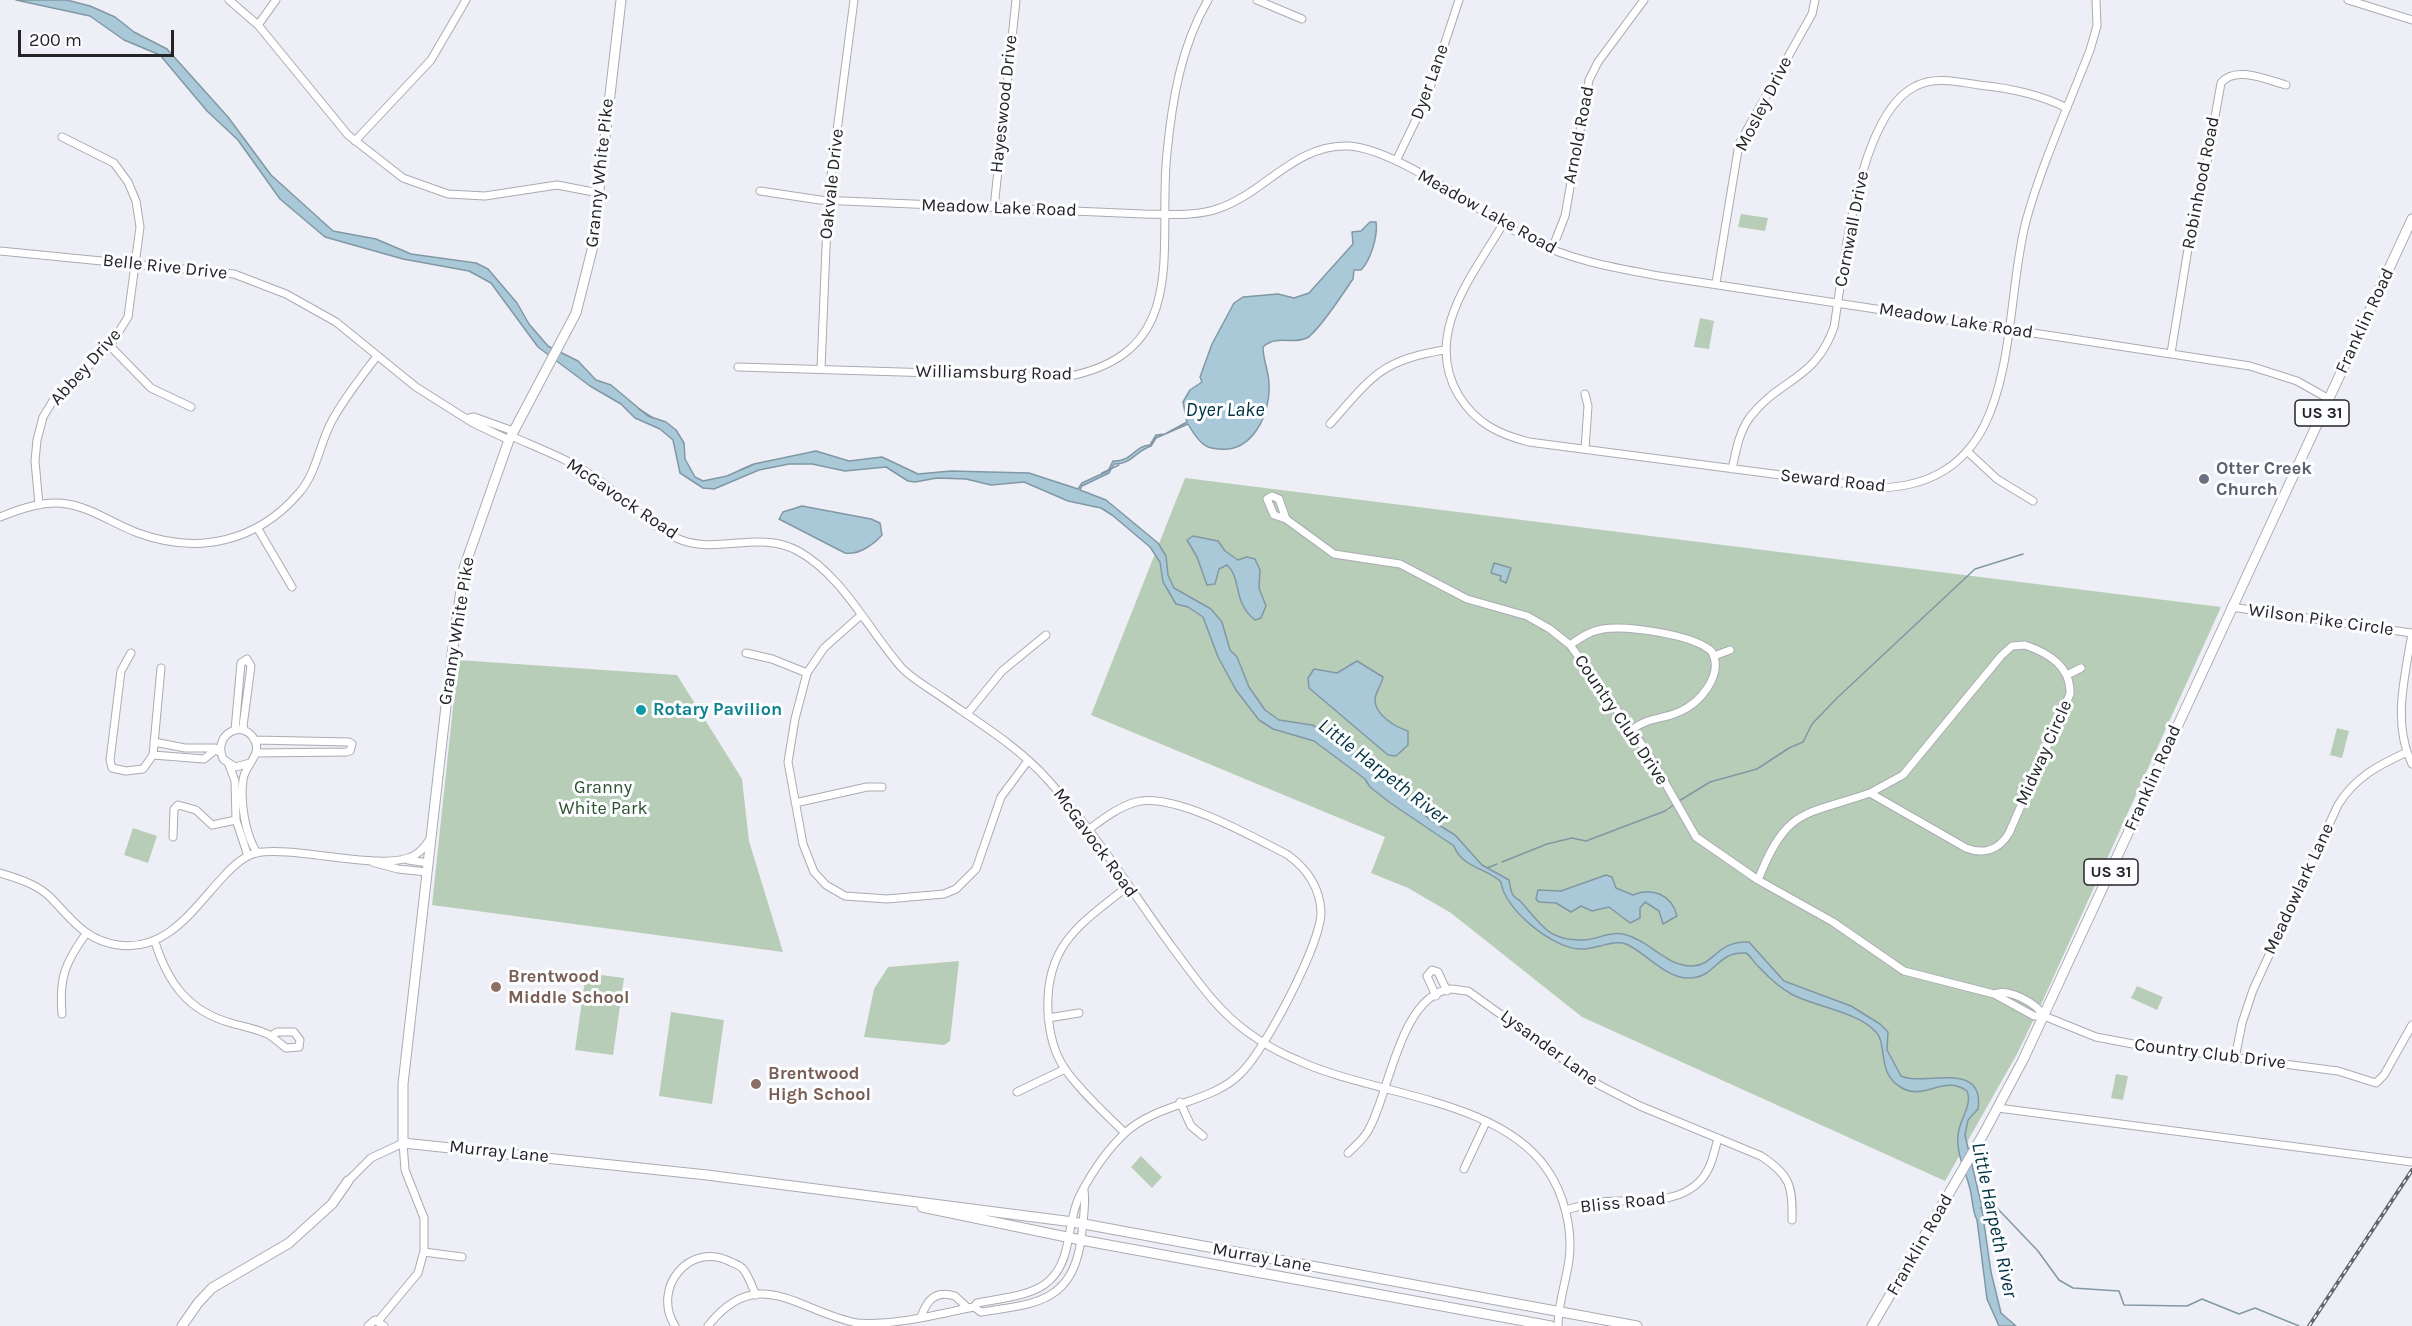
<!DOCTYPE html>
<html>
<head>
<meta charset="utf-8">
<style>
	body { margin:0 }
	#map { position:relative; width:2412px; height:1326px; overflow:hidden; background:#eeeff6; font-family:Karla,sans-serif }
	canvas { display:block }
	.scale { position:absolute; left:18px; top:30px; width:156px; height:27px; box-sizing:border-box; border:3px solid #242427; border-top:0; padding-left:8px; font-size:18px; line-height:21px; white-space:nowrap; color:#242427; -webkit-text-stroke:4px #fcfdfe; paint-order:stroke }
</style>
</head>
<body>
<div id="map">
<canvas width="2412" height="1326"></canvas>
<div class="scale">200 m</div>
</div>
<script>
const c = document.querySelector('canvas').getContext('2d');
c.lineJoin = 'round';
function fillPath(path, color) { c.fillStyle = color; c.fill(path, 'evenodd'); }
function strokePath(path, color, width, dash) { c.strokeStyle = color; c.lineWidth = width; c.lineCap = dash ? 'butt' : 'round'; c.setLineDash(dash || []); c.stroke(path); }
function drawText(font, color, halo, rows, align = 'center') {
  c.font = font + ' Karla,sans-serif'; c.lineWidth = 6; c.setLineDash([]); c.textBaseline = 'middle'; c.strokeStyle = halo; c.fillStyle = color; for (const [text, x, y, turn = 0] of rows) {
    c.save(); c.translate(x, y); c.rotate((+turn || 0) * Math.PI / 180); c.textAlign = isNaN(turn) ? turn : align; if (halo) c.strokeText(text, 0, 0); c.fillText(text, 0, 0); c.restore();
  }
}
fillPath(new Path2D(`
	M1741 214 1768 218 1765 231 1738 227Z
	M1700 318 1714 321 1709 349 1694 347Z
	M1185 478 2221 607 2044 998 2017 1054 1945 1181 1582 1017 1451 913 1408 888 1371 873 1385 837 1091 715Z
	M458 660 677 675 742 779 749 841 783 952 432 905Z
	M2337 728 2349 731 2342 758 2330 755Z
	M133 828 157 836 148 863 124 855Z
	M959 961 950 1041 944 1045 864 1037 874 989 888 967Z
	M586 973 624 978 613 1055 575 1050Z
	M2137 986 2163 997 2157 1010 2131 998Z
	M671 1012 724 1020 712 1104 659 1096Z
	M2116 1074 2128 1076 2123 1100 2111 1098Z
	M1141 1156 1162 1177 1152 1188 1131 1167Z`), '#b8cdb8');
const water = new Path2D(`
	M16 0H67L90 6 115 17 134 32 167 49 228 117 271 175 333 231 376 239 411 254 476 263 488 269 517 303 529 324 548 346 578 361 596 380 611 385 648 416 666 422 676 430 684 443 685 459 695 477 703 481 727 476 754 464 816 451 849 461 882 457 918 474 951 471 1029 473 1078 489 1082 483 1108 471 1113 461C1132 462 1134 446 1150 445L1156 435 1165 434 1187 422 1183 402 1190 390 1202 382 1200 377 1212 344 1234 303 1243 297 1278 294 1294 298 1309 293 1353 244 1352 232 1361 231 1370 222H1376C1378 235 1371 260 1361 270H1354L1353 279C1344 292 1319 331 1307 338 1292 345 1277 334 1263 347 1263 361 1269 371 1269 384 1271 414 1252 453 1219 449 1212 448 1207 448 1202 443 1196 438 1192 431 1188 424L1156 438 1151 446C1137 450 1131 465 1114 464L1109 473 1082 486 1080 490 1106 500 1158 543 1166 556 1168 575 1174 588 1211 609 1222 622 1230 650 1237 657 1249 687 1265 710 1279 720 1312 725 1330 734 1364 765 1376 770 1429 819 1455 835 1482 865 1509 880C1510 884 1510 889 1512 893 1513 897 1518 899 1521 902 1542 925 1548 941 1583 940 1597 940 1609 931 1623 934 1650 940 1665 966 1692 966 1714 966 1717 940 1749 942L1784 981 1851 1006 1880 1024 1888 1032 1887 1050 1901 1076C1923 1087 1985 1059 1978 1109L1968 1120 1965 1135 1981 1203 1991 1272 2001 1313 2016 1326H1999L1987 1299 1977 1220C1972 1211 1973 1200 1970 1189 1966 1171 1956 1155 1958 1135 1959 1120 1973 1105 1967 1091 1945 1074 1924 1101 1902 1088 1876 1074 1888 1045 1876 1032 1858 1012 1817 1007 1793 995 1780 988 1768 977 1758 966 1753 962 1751 956 1746 953 1717 951 1717 976 1691 978 1666 980 1647 953 1626 944 1614 939 1594 950 1581 949 1553 949 1504 909 1501 882 1487 868 1462 868 1454 846L1389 802 1370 787 1365 779 1314 741 1273 729 1259 720 1236 690 1218 657 1203 617 1188 607 1176 604 1163 582 1160 562 1150 547 1112 515 1101 508 1068 501 1024 482 991 485 966 479 937 478 915 482 908 481 886 467 845 471 812 464H789L759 470 714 489 703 488 680 473 673 440 660 429 635 418 621 404 590 386 538 347 491 283 469 271 403 259 325 237 280 199 238 140 207 111 160 55 124 40 90 16Z
	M802 506 871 519 880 523 882 535C873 545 859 555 845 553L779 519 783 512Z
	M1193 536 1218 541 1225 551 1238 560 1247 557 1255 559 1260 570 1259 588 1266 606 1261 618 1255 620C1232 602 1242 578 1227 565L1219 569 1215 584 1207 585 1197 557 1187 540Z
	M1494 563 1511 568 1506 583 1500 580 1501 576 1491 573Z
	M1357 661 1383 677C1382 684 1376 691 1375 699 1374 715 1396 727 1408 731V745L1396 756 1388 755 1309 688 1308 678 1314 669 1337 673Z
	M1606 875 1612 877 1616 888 1633 895C1651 887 1672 894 1677 916L1663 924 1659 911 1645 902 1640 908V918L1630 923 1609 907 1592 911 1581 906 1571 912 1556 903 1539 902 1536 899 1538 890 1561 891Z`);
fillPath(water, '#a9c9d9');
strokePath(water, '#8198a4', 1.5);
strokePath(new Path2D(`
	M639 409 653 418
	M740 470 752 465
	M1102 473 1119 465
	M1679 801 1710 782 1757 769 1789 748 1803 742 1812 724 1837 698 1975 569 2023 554
	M1502 862 1547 844 1572 838 1586 841 1665 811 1675 804
	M1487 868 1497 864
	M1980 1208H1997L2038 1251 2059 1280 2073 1288 2119 1291 2124 1305 2187 1306 2202 1299 2239 1314 2255 1308 2299 1326`), '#8198a4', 1.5);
const minor = new Path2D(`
	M229 0 258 25 348 135 403 178 448 194 485 196 557 185 599 193
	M1257 0 1302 19
	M2348 0 2412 20
	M258 25 276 0
	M355 141 431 60 466 0
	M1396 161 1427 97 1459 0
	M760 191 820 200 1143 214C1168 214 1196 217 1220 208 1265 192 1296 144 1348 146 1397 148 1486 217 1533 241 1573 261 1616 268 1659 276L2250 366 2297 381 2329 399
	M994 208 1016 0
	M1503 224C1473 275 1422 335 1459 396 1476 423 1498 434 1529 442L1880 488C2025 483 2000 321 2026 221 2042 163 2068 107 2090 50L2097 26 2096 0
	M1552 249 1565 216 1589 80 1598 62 1644 0
	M0 251 234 274 286 294 336 322 416 387 473 423 509 440
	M1716 283 1739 144 1812 14 1815 0
	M110 346 151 388 191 407
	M2171 353 2188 249 2200 202 2221 83C2235 65 2267 80 2286 85
	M738 367 1065 377C1193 354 1157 248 1167 153 1172 101 1181 46 1208 0
	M821 368 828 200 854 0
	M469 418 474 417 513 431
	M1330 424C1371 378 1380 360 1444 350
	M511 436C540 449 571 460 597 479 625 498 650 527 681 540 719 554 761 530 798 551 842 575 868 629 901 667 912 679 929 688 943 698 979 723 1019 747 1048 780 1094 831 1132 892 1172 947 1195 977 1215 1008 1246 1031 1261 1042 1280 1053 1297 1060 1371 1095 1497 1098 1546 1168 1564 1193 1573 1229 1569 1260 1566 1282 1558 1303 1558 1326
	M1585 449 1588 406 1585 394
	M1968 452 1997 479 2033 501
	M1732 469C1736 451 1739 432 1750 417 1780 378 1815 381 1834 327 1844 268 1857 114 1916 86 1935 76 1959 82 1979 85 2010 88 2039 94 2067 108
	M39 505 35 461 37 440 43 417 54 399 110 346 128 317 140 227 136 201 128 182 114 163 62 137
	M0 517C20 509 45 500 67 504 92 508 114 524 138 533 198 555 257 542 299 493 318 471 319 443 333 419 345 397 362 376 377 356
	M1286 519 1274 515 1267 499 1272 496 1279 499 1286 519 1334 554 1400 564 1467 599 1527 616 1550 629 1570 645 1648 753 1696 837 1758 880 1833 922 1904 971 1994 994
	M258 529 292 587
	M2231 607 2412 633
	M860 616 824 648 807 673 795 719 788 762 803 844 814 872 826 885 845 896 887 899 944 894 956 889 976 869 1001 797 1027 762
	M2412 633C2405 676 2392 723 2412 764
	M1570 645C1580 638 1590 631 1603 629 1627 625 1696 635 1712 652 1724 675 1700 703 1679 712 1660 720 1649 717 1631 730
	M2025 645C2048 653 2071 666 2070 694L2009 833C1999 850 1984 855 1966 848L1870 793 1903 775 2001 656 2012 646Z
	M131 653 121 671 110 760 112 768 126 771 143 769 153 755
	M746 653 772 659 807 673
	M1714 656 1730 650
	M2067 675 2081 668
	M967 714 1002 671 1046 635
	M235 730 241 663 247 659 251 666 243 726 245 731
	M255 740 349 742 352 744 350 751 346 752 256 753
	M154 742 185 748H215
	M153 755 161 668
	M153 755 204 759 215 750 220 752
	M250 763 235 767 223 759C212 733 245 718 255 741 262 755 244 766 243 780 240 802 245 834 257 853
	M229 765 235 781 236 820 248 856
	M795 803 867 787H882
	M173 837 174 809 178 805 196 810 212 825 236 820
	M408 860 428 863
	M372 862 398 869 427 872
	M0 873C17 878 36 884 49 896 71 918 84 940 118 945 167 952 194 908 223 877 232 867 243 856 256 853 295 845 385 873 415 855 422 851 426 845 430 839
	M1758 880C1787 807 1803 816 1870 793
	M155 942C168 983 188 1011 231 1023 244 1027 260 1029 271 1036L277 1032H294L300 1040 299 1047 286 1048 271 1036
	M1436 996 1427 976 1432 970 1438 972 1447 991
	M62 1014C59 978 65 963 85 935
	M2044 1016C2036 1003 2009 988 1994 994L2034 1016H2044L2096 1037 2138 1045 2338 1071 2376 1083 2384 1075 2412 1025
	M1048 1018 1079 1013
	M2235 1058 2242 1023 2253 990 2338 805C2355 777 2379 765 2407 752
	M1017 1092 1065 1069
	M1180 1102 1191 1126 1203 1136
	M1998 1108 2412 1162
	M1125 1133C1105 1113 1081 1092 1065 1069 1054 1053 1049 1031 1048 1012 1045 945 1080 924 1127 887
	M1348 1153C1357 1144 1366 1137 1371 1125 1389 1091 1401 996 1450 989 1455 989 1463 991 1468 991L1599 1085 1640 1106 1761 1156C1790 1175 1793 1186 1792 1220
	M1464 1169 1486 1122
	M348 1181 371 1158 403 1143 405 1170 424 1218V1251L418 1273 379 1320
	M1084 1190C1086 1204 1083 1219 1082 1232 1075 1301 1039 1304 981 1312L974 1307 977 1303C1000 1298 1032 1297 1050 1280 1073 1258 1066 1222 1080 1195 1091 1174 1107 1150 1125 1133 1158 1102 1211 1104 1241 1073 1265 1050 1321 944 1321 912 1320 887 1307 869 1288 855 1253 837 1174 792 1136 802 1118 807 1103 819 1088 830
	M1565 1210C1577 1207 1590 1203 1602 1202 1634 1198 1676 1207 1700 1181 1711 1170 1714 1153 1718 1138
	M424 1252 462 1257
	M921 1317C927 1300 935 1290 955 1296L968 1308
	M368 1326 375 1320 384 1326
	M675 1326C651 1288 690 1240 731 1262 735 1264 741 1266 743 1269 749 1276 752 1287 756 1295
	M708 1326C758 1262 799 1312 857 1323 894 1326 938 1314 974 1307`);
const major = new Path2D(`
	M621 0 592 250 576 313 509 440 464 568 451 662 403 1084V1143L707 1175 1073 1222 1637 1326
	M922 1207 1081 1240 1551 1326
	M182 1326 198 1303 212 1288 289 1243 332 1204 348 1181
	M1872 1326 1984 1133 2023 1060 2412 219`);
strokePath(minor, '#aaabb3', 9);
strokePath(major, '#aaabb3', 11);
strokePath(minor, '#fff', 7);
strokePath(major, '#fff', 9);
const rail = new Path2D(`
	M2309 1326 2412 1170`);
strokePath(rail, '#65666a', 4);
strokePath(rail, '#fcfdfe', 1.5, [4.5]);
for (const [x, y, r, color] of [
	[2204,479,6,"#6b7280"],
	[641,710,6,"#0f9aa8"],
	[496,987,6,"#8d6e63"],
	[756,1084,6,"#8d6e63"]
]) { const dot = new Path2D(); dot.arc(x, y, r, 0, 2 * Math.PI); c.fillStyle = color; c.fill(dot); strokePath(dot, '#fcfdfe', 2); }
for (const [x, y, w] of [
	[2322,413,54],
	[2111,872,54]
]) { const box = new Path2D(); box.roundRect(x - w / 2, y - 13, w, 26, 4.5); c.fillStyle = '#fcfdfe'; c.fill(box); strokePath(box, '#242427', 1.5); }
drawText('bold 16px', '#242427', null, [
	["US 31",2322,413],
	["US 31",2111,872]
]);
drawText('18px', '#242427', '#fcfdfe', [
	["Dyer Lane",1430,82,-70],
	["Hayeswood Drive",1004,104,-84],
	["Mosley Drive",1764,104,-63],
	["Arnold Road",1579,135,-79],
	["Granny White Pike",600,173,-84],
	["Robinhood Road",2201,183,-79],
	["Oakvale Drive",832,184,-84],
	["Meadow Lake Road",999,208,2],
	["Meadow Lake Road",1487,212,29],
	["Cornwall Drive",1852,229,-79],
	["Belle Rive Drive",165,267,6],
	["Meadow Lake Road",1956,321,9],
	["Franklin Road",2365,321,-65],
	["Abbey Drive",86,367,-48],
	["Williamsburg Road",994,373,1],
	["Seward Road",1833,481,6],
	["McGavock Road",622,499,34],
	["Wilson Pike Circle",2321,620,8],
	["Granny White Pike",457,631,-81],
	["Country Club Drive",1621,720,56],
	["Midway Circle",2044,753,-66],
	["Franklin Road",2153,778,-66],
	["McGavock Road",1095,843,54],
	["Meadowlark Lane",2299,889,-65],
	["Lysander Lane",1549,1048,36],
	["Country Club Drive",2210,1054,7],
	["Murray Lane",499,1152,6],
	["Bliss Road",1623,1203,-6],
	["Franklin Road",1920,1245,-60],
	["Murray Lane",1262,1258,10]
]);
drawText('bold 18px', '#5b616d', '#fcfdfe', [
	["Otter Creek",2216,469],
	["Church",2216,490]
], 'left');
drawText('bold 18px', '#0d838f', '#fcfdfe', [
	["Rotary Pavilion",653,710]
], 'left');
drawText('18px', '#2c4f2d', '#fcfdfe', [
	["Granny",603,788],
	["White Park",603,809]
]);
drawText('bold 18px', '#785e54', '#fcfdfe', [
	["Brentwood",508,977],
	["Middle School",508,998],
	["Brentwood",768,1074],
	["High School",768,1095]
], 'left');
drawText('italic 20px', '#003041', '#fcfdfe', [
	["Dyer Lake",1225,410],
	["Little Harpeth River",1383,772,38],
	["Little Harpeth River",1994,1220,78]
]);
</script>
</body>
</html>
